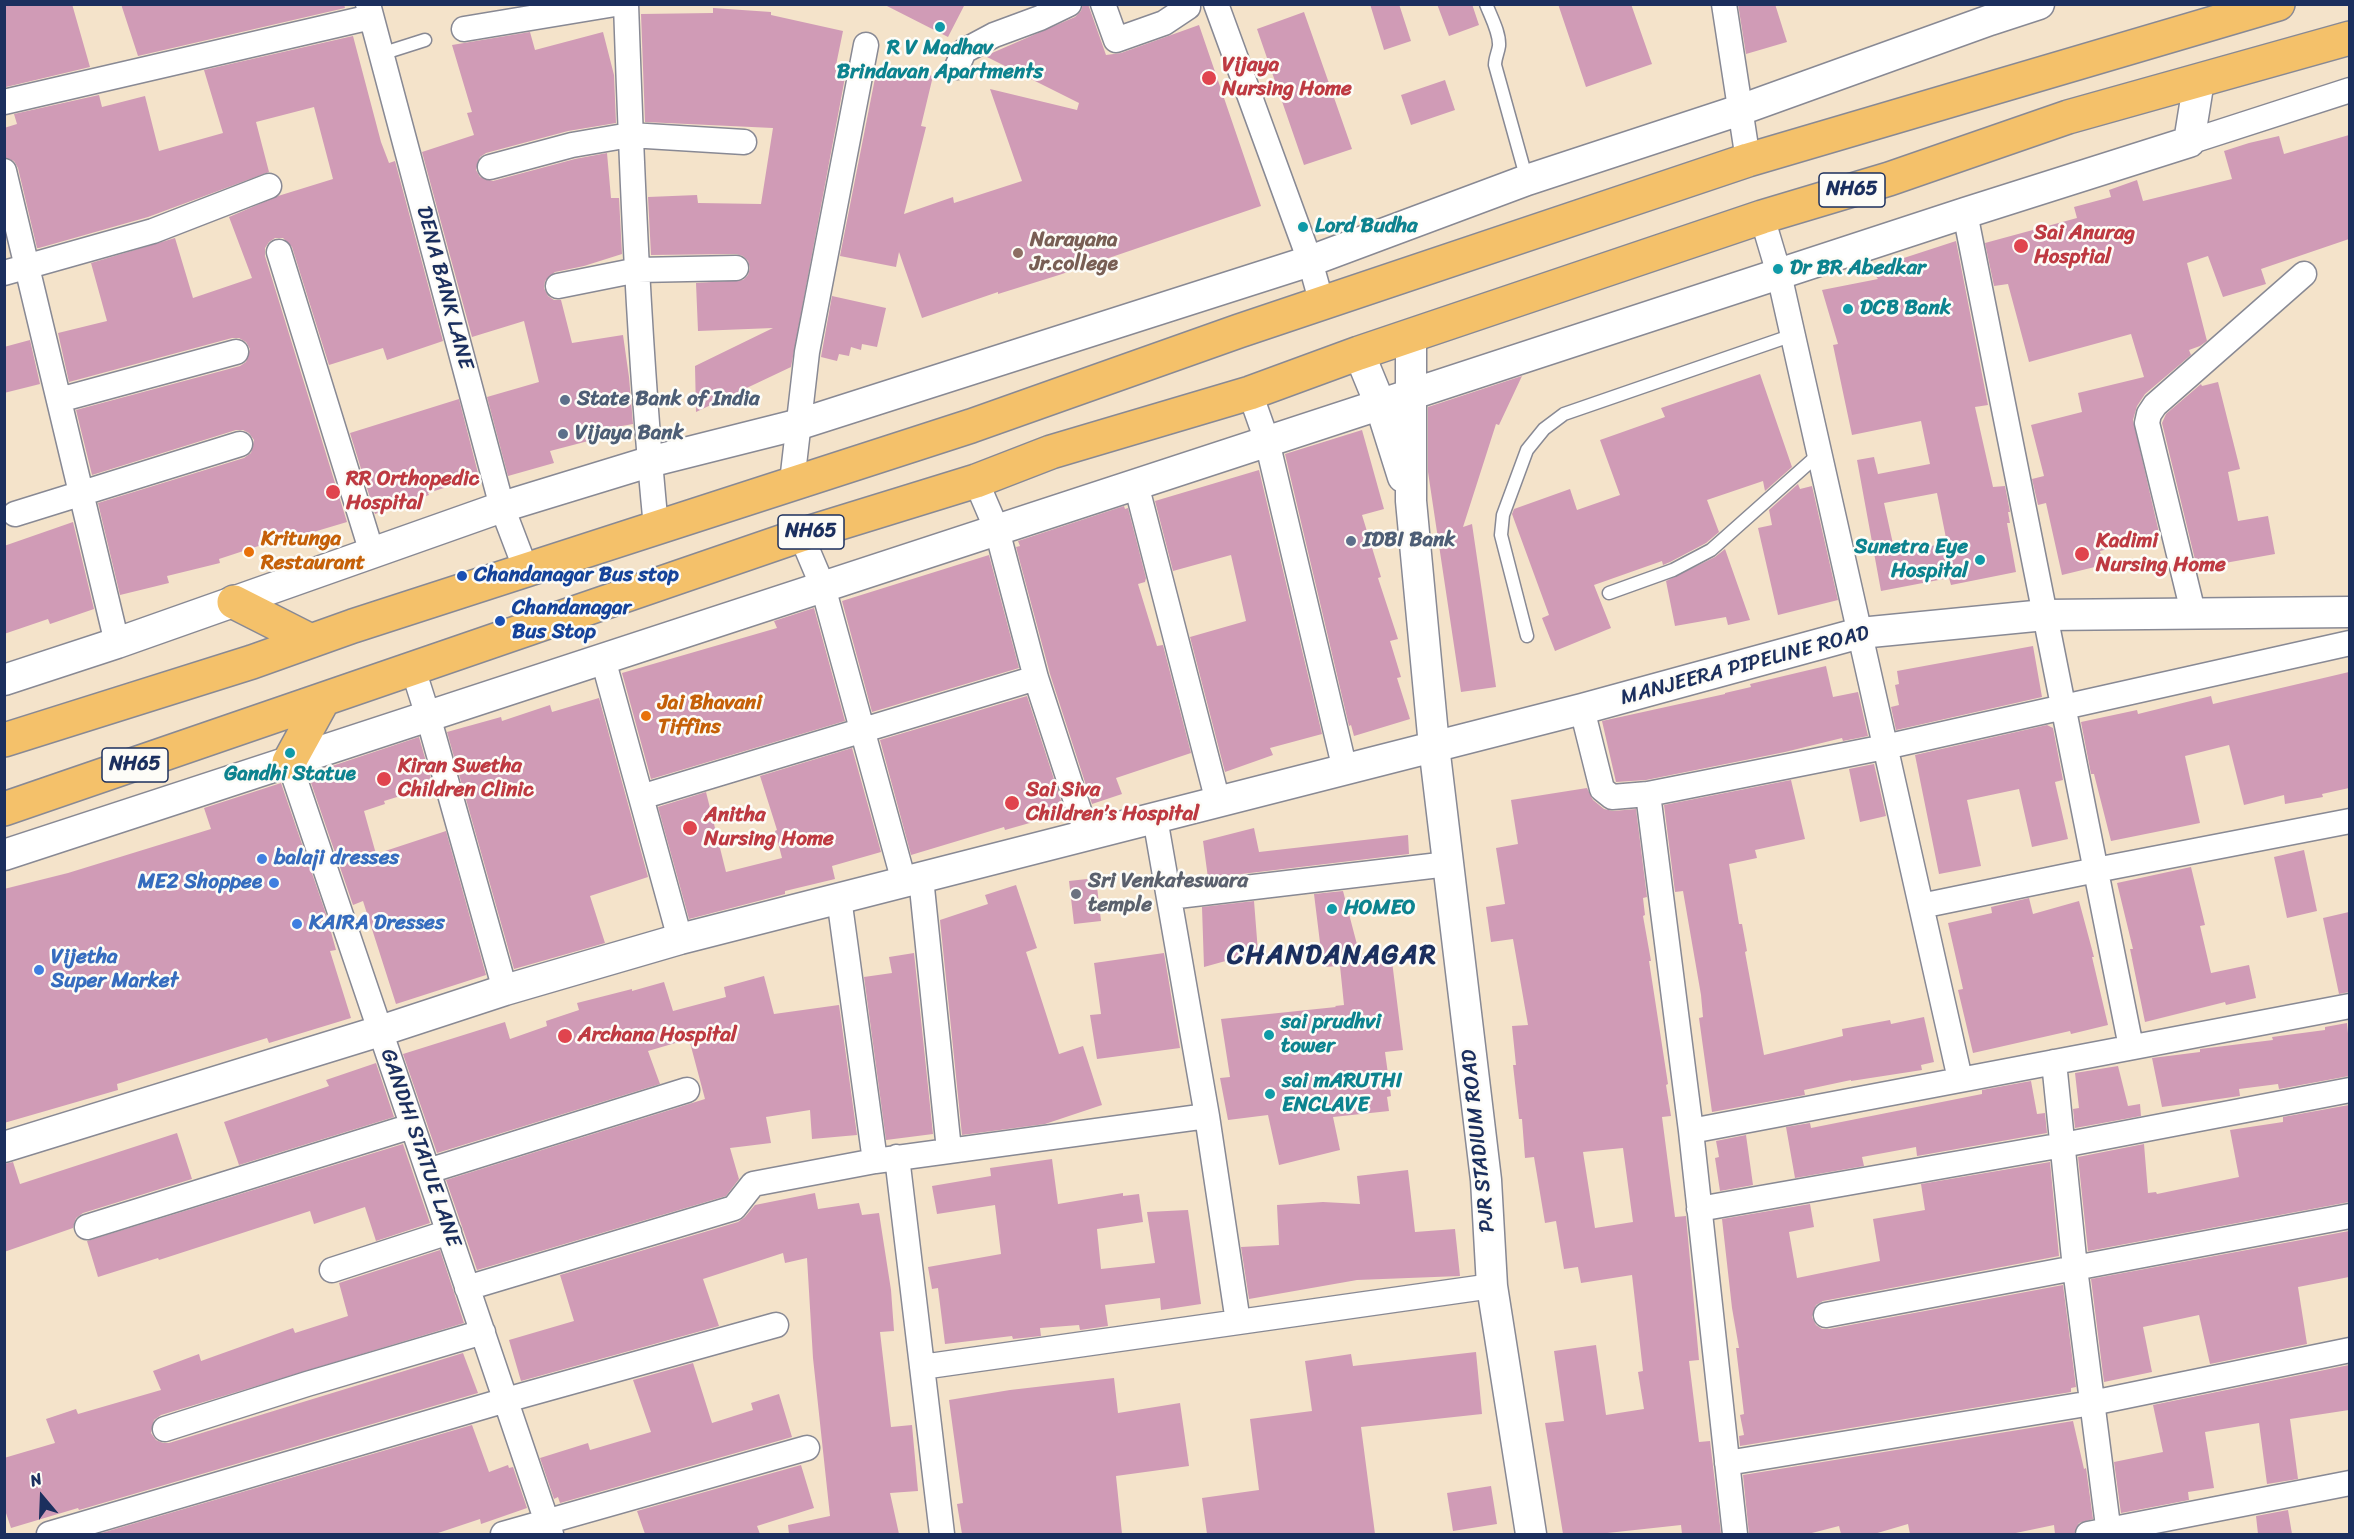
<!DOCTYPE html>
<html>
<head>
<meta charset="utf-8">
<style>
	body { margin:0 }
	#map { position:relative; width:2354px; height:1539px; overflow:hidden; background:#f4e3ca; font-family:Sriracha,sans-serif }
	canvas { display:block }
	.frame { position:absolute; inset:0; border:6px solid #1b2f5e; pointer-events:none }
	.north { position:absolute; left:12px; top:1467px; width:60px; height:60px; -webkit-text-stroke:4px #fdfcf7; paint-order:stroke; rotate:341deg; font-size:16px; font-weight:700; line-height:24px; text-align:center; color:#1b2f5e }
	.north::after { content:''; display:block; margin:auto; width:21px; height:27px; background:#1b2f5e; clip-path:polygon(50% 0,100% 100%,50% 72%,0 100%) }
</style>
</head>
<body>
<div id="map">
<canvas width="2354" height="1539"></canvas>
<div class="frame"></div>
<div class="north">N</div>
</div>
<script>
const c = document.querySelector('canvas').getContext('2d');
c.lineJoin = 'round';
function fillPath(path, color) { c.fillStyle = color; c.fill(path, 'evenodd'); }
function strokePath(path, color, width, dash) { c.strokeStyle = color; c.lineWidth = width; c.lineCap = dash ? 'butt' : 'round'; c.setLineDash(dash || []); c.stroke(path); }
function drawText(font, color, halo, rows, align = 'center') {
  c.font = font + ' Sriracha,sans-serif'; c.lineWidth = 5; c.setLineDash([]); c.textBaseline = 'middle'; c.strokeStyle = halo; c.fillStyle = color; for (const [text, x, y, turn = 0] of rows) {
    c.save(); c.translate(x, y); c.rotate((+turn || 0) * Math.PI / 180); c.textAlign = isNaN(turn) ? turn : align; if (halo) c.strokeText(text, 0, 0); c.fillText(text, 0, 0); c.restore();
  }
}
fillPath(new Path2D(`
	M4 4H72L90 67 6 87 4 80Z
	M121 4H344L345 8 138 56Z
	M883 4H965L948 37Z
	M1083 4H1088L1106 55 1121 53 1199 25 1261 206 1059 275 998 294V292L922 318 899 252 896 267 840 256 877 68 893 72 894 67 933 76 921 126 926 127 904 214 953 197 954 203 1022 181 990 89 1077 110 1079 103 985 56 1075 17 1081 11Z
	M1370 4H1399L1411 41 1384 50Z
	M1437 4H1472L1479 25 1449 36Z
	M1558 4H1631L1652 64 1586 87Z
	M1738 4H1775L1787 42 1746 54Z
	M713 8 771 12V15L843 31 835 70 846 72 791 367 696 412 695 366 773 328 698 331 696 283 743 280 748 275 750 268 748 261 743 256 736 254 651 255 648 197 697 195 698 203 761 204 773 128 645 122 641 14 713 13Z
	M1304 12 1352 149 1304 165 1257 29Z
	M530 32 535 50 603 32 614 75 616 123 568 131 486 153 480 157 476 170 480 177 493 181 575 159 607 153 611 198H619L622 254 584 266 555 272 545 281 544 288 548 296 554 300H561L572 343 623 335 629 377 633 424 594 431 596 439 550 451 554 463 508 476 487 397 539 382 524 321 472 337 422 152 474 135 467 113 472 112 452 45Z
	M353 36 381 142 389 163 395 161 443 341 387 360 383 348 329 365 292 247 283 238H275L269 242 265 248V256L347 522 290 539 289 536 219 559 220 563 167 576 169 583 120 595 98 503 244 458 251 453 254 440 249 433 243 430H236L92 475 76 410 240 366 246 362 250 349 246 342 239 338H232L69 382 58 333 107 321 91 263 175 238 193 298 252 278 229 217 278 196 333 179 314 107 256 122 269 172 148 217 39 248H37L18 168 14 161 4 157V128L17 124 14 114 99 95 102 107 145 96 159 151 223 133 204 70Z
	M1445 80 1455 110 1411 125 1401 95Z
	M2349 135V239L2261 269 2266 284 2223 297 2208 256 2187 263 2207 341 2200 346 2189 350 2191 355 2145 394 2137 406 2133 420 2160 537 2100 551 2103 565 2062 575 2046 503 2038 505 2032 479 2044 476 2031 425 2082 412 2078 393 2144 377 2131 334 2029 362 2008 284 1994 286 1985 243 2077 218 2074 207 2111 197 2109 190 2137 180 2143 201 2232 179 2224 151 2249 143 2279 136 2284 154Z
	M1956 241 1988 405 1975 407 1993 487 2005 486 2010 512H2008L2010 523H2007L2016 572 1951 585 1949 578 1881 591 1857 460 1874 457 1878 474 1930 464 1921 421 1852 435 1833 345 1838 344 1822 290 1878 279 1870 269ZM1937 493 1947 543 1895 553 1884 503Z
	M832 296 886 308 877 347 862 344 861 350 851 347 849 356 839 354 837 361 821 357Z
	M30 340 40 384 4 393V347Z
	M1760 374 1792 467 1765 491 1763 481 1707 500 1719 532 1706 543 1670 562 1663 565 1662 561 1594 585 1611 628 1555 651 1542 618 1549 615 1512 514 1514 509 1570 489 1577 510 1620 495 1600 440 1665 417 1661 408Z
	M1522 376 1499 425 1496 424 1463 527 1472 524 1496 687 1461 692 1428 472V407Z
	M2218 382 2240 469 2228 472 2238 521 2268 516 2275 554 2197 568 2162 423 2166 414 2201 384 2202 386Z
	M459 399 479 477 428 493 429 495 375 514 350 433Z
	M1362 430 1384 509 1362 515 1381 577 1378 578 1398 639 1390 641 1401 677 1397 678 1410 719 1354 736 1351 725 1349 726 1285 454Z
	M1259 470 1322 734 1270 748 1273 755 1225 772 1190 637 1246 621 1231 555 1173 571 1155 501Z
	M1798 484 1800 489 1812 486 1838 600 1778 615 1758 528 1772 525 1769 510Z
	M1124 506 1125 509 1128 508 1146 578 1145 582 1138 584 1157 646 1163 645 1191 753 1116 778 1122 794 1092 804 1050 674 1016 547 1020 546 1018 541Z
	M73 522 94 609 50 624 48 619 4 634V546Z
	M1725 549 1750 620 1728 625 1726 617 1675 626 1666 581 1715 557Z
	M989 555 1019 668 872 712 842 601Z
	M814 608 845 721 651 779 622 673 777 628 774 621Z
	M2033 646 2042 697 1896 730 1891 707 1899 705 1895 685 1899 684 1897 671Z
	M1826 666 1833 697 1858 692 1868 736 1843 741 1842 738 1785 752 1646 780 1616 782 1602 721 1725 694V693L1751 687 1750 684Z
	M2349 672V788L2322 794 2323 797 2285 804 2284 795 2244 805 2229 745 2185 756 2200 823 2111 841 2094 774H2091L2081 722 2137 710 2138 714 2211 696 2213 704Z
	M1027 696 1065 813 1005 830 1004 827 911 855 880 740Z
	M599 698 648 877 590 896 605 943 514 969 447 732 501 717 502 721 550 705 552 712Z
	M2047 725 2053 728 2063 780 2055 782 2068 839 2032 847 2019 789 1967 800 1981 866 1939 874 1915 755Z
	M419 737 433 786 384 801 385 804 364 811 376 854 446 831 486 975 396 1004 363 901 353 905 308 774Z
	M852 748 881 852 832 866 835 879 785 891V894L689 919 658 807 706 792 726 872 782 858 775 831 777 830 760 776Z
	M1874 764 1886 816 1860 822 1849 769Z
	M1791 780 1805 839 1755 850 1757 858 1729 864 1739 924H1742L1747 951 1745 952 1764 1055 1843 1036 1842 1029 1890 1020 1891 1024 1924 1017 1934 1062 1921 1065 1922 1070 1851 1081V1080L1804 1090 1805 1095 1712 1112 1699 1018 1703 1017 1701 995 1683 891 1675 892 1664 805Z
	M281 783 326 914 336 950 330 951 351 1018 269 1043 267 1038 117 1084 118 1090 4 1123V889L68 873 211 829 204 808Z
	M1587 788 1593 800 1604 809 1613 811 1636 809 1647 897 1643 898 1645 915 1643 916 1651 961H1649L1668 1084 1666 1085 1671 1116 1662 1117 1675 1217 1686 1216 1699 1360 1689 1361 1699 1442 1710 1441 1721 1534H1682L1681 1525 1598 1534H1563L1545 1423 1564 1421 1554 1351 1596 1345 1606 1415 1644 1409 1638 1372 1643 1371 1632 1275 1581 1283 1578 1267 1564 1269 1556 1221 1545 1223 1534 1157 1525 1158 1522 1119H1519L1513 1065H1516L1512 1026 1528 1025 1513 939 1491 942 1486 907 1505 904 1496 848 1518 844 1511 800ZM1623 1148 1633 1222 1595 1228 1583 1152Z
	M1254 828 1259 852 1408 835 1409 854 1208 878 1203 841Z
	M2304 850 2317 911 2287 918 2274 857Z
	M2191 867 2205 925 2200 926 2211 973 2249 965 2256 998 2226 1005 2225 1002 2145 1022 2130 949H2133L2117 883Z
	M1096 878 1101 921 1074 924 1069 881Z
	M1016 885 1037 948 1026 952 1059 1054 1083 1046 1102 1105 1045 1124 962 1135 940 920 988 904 985 895Z
	M1343 891 1360 956 1391 953 1403 1050 1385 1052 1391 1096 1387 1097 1389 1111 1333 1117 1340 1150 1279 1165 1268 1115 1228 1120 1220 1078 1230 1077 1221 1019 1336 1007 1335 1006 1344 1005 1340 966 1323 967 1314 894Z
	M2029 898 2033 914 2079 901 2094 957H2092L2108 1025 2071 1034 2070 1031 1973 1053 1958 990 1963 989 1948 923 1992 913 1991 907Z
	M1254 901 1258 952 1204 967 1202 907Z
	M2349 912V992L2339 994 2323 918Z
	M914 953 933 1134 886 1140 864 977 892 973 889 957Z
	M1164 953 1180 1048 1097 1059 1090 1015 1101 1014 1094 963Z
	M764 976 774 1014 839 1005 857 1135 812 1139 810 1110 766 1117 771 1143 730 1148 739 1179 726 1196 477 1270 446 1180 705 1099 689 1039 648 1051 660 1084 437 1153 403 1054 505 1022 510 1039 547 1026 546 1021 579 1010 577 1003 632 989V991L664 982 673 1011 726 997 724 987Z
	M2347 1023 2349 1044V1076L2279 1089 2278 1084 2239 1089 2240 1096 2162 1107 2152 1058 2200 1052V1049L2273 1040 2272 1037 2325 1030V1027Z
	M376 1063 394 1117 239 1165 224 1122 329 1086 326 1080Z
	M2118 1066 2128 1106 2140 1104 2141 1116 2075 1128 2073 1109 2079 1108 2075 1073Z
	M2031 1081 2037 1114 2045 1113 2047 1133 1917 1156 1916 1147 1862 1157 1864 1166 1795 1178 1786 1127 1810 1123 1811 1128 1982 1094V1090Z
	M2349 1105V1202L2088 1251 2078 1157 2144 1144 2148 1193 2156 1192 2157 1194 2239 1177 2230 1130 2283 1122V1117Z
	M177 1133 192 1179 83 1213 76 1218 73 1228 4 1252V1164L13 1162 20 1184Z
	M1746 1135 1753 1185 1720 1191 1715 1158 1719 1157 1716 1141Z
	M403 1144 430 1223 376 1241 365 1207 314 1224 310 1211 159 1260 158 1258 98 1277 87 1241Z
	M1052 1159 1058 1204 1123 1193V1196L1139 1194 1143 1222 1097 1229 1101 1269 1155 1263 1147 1212 1188 1210 1201 1304 1161 1310 1160 1298 1105 1305 1108 1326 1080 1330 1079 1325 1040 1328 1041 1336 1013 1339 1012 1336 945 1344 938 1288 932 1289 928 1267 1001 1254 995 1205 937 1214 932 1186 991 1176 990 1168Z
	M2050 1162 2059 1256 1823 1301 1816 1305 1812 1317 1816 1325 1822 1329H1829L2063 1285 2076 1387 2071 1388V1392L1740 1446 1739 1436 1744 1435 1740 1415 1744 1414 1736 1348H1739L1732 1308 1722 1219 1810 1204 1814 1227 1789 1232 1797 1278 1880 1261 1873 1219 1925 1210 1921 1184Z
	M1408 1170 1415 1232 1455 1229 1460 1276 1357 1280 1249 1299 1241 1247 1279 1245 1277 1205 1323 1202 1360 1204 1357 1176Z
	M815 1193 818 1209 859 1203 862 1215 879 1213 891 1290 894 1331 880 1332 891 1427 912 1425 918 1491 890 1493 899 1534H789L788 1525 830 1516 813 1358 807 1258 785 1263 783 1253 703 1279 719 1326 521 1381 509 1340 574 1321 560 1275 738 1222 745 1217 755 1205Z
	M2349 1231V1277L2298 1287 2307 1344 2210 1364 2199 1315 2143 1327 2152 1372 2104 1382 2091 1279Z
	M440 1250 464 1323 161 1415 154 1420 151 1433 156 1440 163 1443H169L463 1353 478 1393 79 1510 78 1508 11 1528 4 1507V1458L55 1443 46 1419 76 1409 78 1414 161 1390 153 1371 199 1354 201 1361 293 1328 295 1333 348 1316 339 1283Z
	M1476 1352 1482 1414 1361 1427 1375 1534H1207L1202 1498 1259 1490 1250 1419 1312 1411 1305 1361 1351 1354 1353 1366Z
	M693 1363 712 1423 753 1410 751 1403 779 1394 792 1437 560 1503 558 1497 554 1499 540 1458 588 1443 590 1450 651 1432 633 1380Z
	M2349 1365V1410L2290 1419 2298 1479 2267 1484 2259 1423 2205 1432 2214 1488 2188 1492 2189 1500 2121 1513 2114 1462 2163 1452 2153 1405Z
	M1114 1378 1118 1413 1180 1403 1189 1466 1116 1476 1122 1534H962L957 1504 963 1503 949 1400 1010 1390Z
	M2073 1421 2084 1469 2086 1468 2093 1519 2079 1523 2074 1534H2055L2054 1525 2011 1534H1910L1908 1524 1874 1534H1841L1839 1526 1808 1534H1749L1743 1475Z
	M472 1425 489 1472 508 1465 509 1468 513 1467 527 1508 481 1524 480 1519 435 1534H98Z
	M801 1465 814 1508 757 1526 760 1534H645L637 1511Z
	M1491 1486 1497 1524 1453 1531 1447 1493Z
	M2288 1510 2292 1534H2258L2256 1516Z`), '#d09bb6');
const service = new Path2D(`
	M1486 4C1491 17 1500 33 1499 46 1498 53 1495 58 1495 65L1527 180
	M381 54 425 40
	M1609 593 1673 570 1711 550 1819 454
	M1527 636 1501 535 1503 515 1527 450 1544 429 1564 414 1793 335`);
const minor = new Path2D(`
	M368 4 502 507 526 570
	M626 4C632 179 639 354 656 527
	M1103 4 1116 40 1164 23 1188 7
	M1216 4 1310 261 1322 304
	M1724 4 1748 160
	M464 29 615 4
	M957 67 964 51 994 35 1040 18 1069 4
	M4 102 371 17
	M2189 142 2350 90
	M490 167 572 145 630 135 744 142
	M4 171 117 643
	M1965 213 2131 1047
	M1762 217 1779 274 1960 1079
	M279 252 372 553
	M4 273 153 231 269 186
	M558 286 638 270 736 268
	M1250 393 1267 441 1345 770
	M59 400 236 352
	M976 481 997 530 1036 678 1087 835
	M792 482 807 352 866 45
	M1136 484 1218 802
	M15 514 240 444
	M801 535 823 587 904 882
	M2193 612 2147 423 2149 414 2155 405 2304 274
	M603 659 680 939
	M413 669 428 716 505 990
	M1582 709 1602 789 1612 797 1648 794 1885 747 2350 643
	M289 762 551 1534
	M1648 794 1691 1131 1735 1534
	M641 797 1036 678
	M1155 818 1207 1116 1238 1322
	M921 878 949 1150
	M1169 897 1448 864
	M839 898 875 1161
	M1921 906 2096 870 2350 821
	M2054 1062 2075 1268 2109 1534
	M1691 1131 2350 1006
	M897 1157 942 1534
	M428 1171 687 1090
	M1699 1209 2063 1145 2350 1090
	M87 1227 412 1126
	M332 1270 449 1232
	M467 1288 734 1208 753 1184 875 1161 1207 1116
	M1826 1315 2350 1216
	M922 1367 1492 1286
	M165 1429 307 1384 483 1332
	M1727 1463 2092 1403 2350 1350
	M49 1534 506 1400 776 1325
	M503 1534 807 1448
	M2088 1534 2350 1483`);
const tertiary = new Path2D(`
	M1411 336V501L1434 746 1486 1180 1492 1286 1531 1534
	M1359 353 1380 404 1403 477
	M4 680 117 643 502 507 649 462 800 424 1310 261 1527 180 1740 110 1990 20 2039 4
	M4 855 1965 213 2189 142 2199 80
	M4 1147 380 1031 505 990 680 939 1582 709 1860 633 2045 615 2350 612`);
const trunk = new Path2D(`
	M234 602 311 641
	M4 740 252 662 353 626 971 426 1239 331 1748 160 2278 4
	M289 762 323 700
	M4 809 801 535 976 481 1051 452 1250 393 1359 353 1762 217 1889 179 2068 117 2350 38`);
strokePath(service, '#888994', 15);
strokePath(minor, '#888994', 27);
strokePath(tertiary, '#888994', 33);
strokePath(trunk, '#888994', 36);
strokePath(service, '#fff', 12);
strokePath(minor, '#fff', 24);
strokePath(tertiary, '#fff', 30);
strokePath(trunk, '#f4c16a', 33);
for (const [x, y, r, color] of [
	[940,27,6,"#0f9aa8"],
	[1209,78,8,"#e0444e"],
	[1303,227,6,"#0f9aa8"],
	[2021,246,8,"#e0444e"],
	[1018,253,6,"#8d6e63"],
	[1778,269,6,"#0f9aa8"],
	[1848,309,6,"#0f9aa8"],
	[565,400,6,"#5c6f8a"],
	[563,434,6,"#5c6f8a"],
	[333,492,8,"#e0444e"],
	[1351,541,6,"#5c6f8a"],
	[249,552,6,"#e8710a"],
	[2082,554,8,"#e0444e"],
	[1980,560,6,"#0f9aa8"],
	[462,576,6,"#1a4fb4"],
	[500,621,6,"#1a4fb4"],
	[646,716,6,"#e8710a"],
	[290,753,6,"#0f9aa8"],
	[384,779,8,"#e0444e"],
	[1012,803,8,"#e0444e"],
	[690,828,8,"#e0444e"],
	[262,859,6,"#3f7fe0"],
	[274,883,6,"#3f7fe0"],
	[1076,894,6,"#6b7280"],
	[1332,909,6,"#0f9aa8"],
	[297,924,6,"#3f7fe0"],
	[39,970,6,"#3f7fe0"],
	[1269,1035,6,"#0f9aa8"],
	[565,1036,8,"#e0444e"],
	[1270,1094,6,"#0f9aa8"]
]) { const dot = new Path2D(); dot.arc(x, y, r, 0, 2 * Math.PI); c.fillStyle = color; c.fill(dot); strokePath(dot, '#fdfcf7', 2); }
for (const [x, y, w] of [
	[1852,190,66],
	[811,532,66],
	[135,765,66]
]) { const box = new Path2D(); box.roundRect(x - w / 2, y - 17, w, 34, 4.5); c.fillStyle = '#fdfcf7'; c.fill(box); strokePath(box, '#1b2f5e', 1.5); }
drawText('bold 20px', '#1b2f5e', null, [
	["NH65",1852,190],
	["NH65",811,532],
	["NH65",135,765]
]);
drawText('bold 21px', '#0d838f', '#fdfcf7', [
	["R V Madhav",940,49,"center"],
	["Brindavan Apartments",940,73,"center"],
	["Lord Budha",1315,227],
	["Dr BR Abedkar",1790,269],
	["DCB Bank",1860,309],
	["Sunetra Eye",1968,548,"right"],
	["Hospital",1968,572,"right"],
	["Gandhi Statue",290,775,"center"],
	["HOMEO",1344,909],
	["sai prudhvi",1281,1023],
	["tower",1281,1047],
	["sai mARUTHI",1282,1082],
	["ENCLAVE",1282,1106]
], 'left');
drawText('bold 21px', '#be3a42', '#fdfcf7', [
	["Vijaya",1222,66],
	["Nursing Home",1222,90],
	["Sai Anurag",2034,234],
	["Hosptial",2034,258],
	["RR Orthopedic",346,480],
	["Hospital",346,504],
	["Kadimi",2096,542],
	["Nursing Home",2096,566],
	["Kiran Swetha",398,767],
	["Children Clinic",398,791],
	["Sai Siva",1026,791],
	["Children’s Hospital",1026,815],
	["Anitha",704,816],
	["Nursing Home",704,840],
	["Archana Hospital",578,1036]
], 'left');
drawText('bold 21px', '#785e54', '#fdfcf7', [
	["Narayana",1030,241],
	["Jr.college",1030,265]
], 'left');
drawText('21px', '#1b2f5e', '#fdfcf7', [
	["DENA BANK LANE",444,288,75],
	["MANJEERA PIPELINE ROAD",1745,666,-15],
	["PJR STADIUM ROAD",1479,1141,-96],
	["GANDHI STATUE LANE",420,1148,71]
]);
drawText('bold 21px', '#4e5e75', '#fdfcf7', [
	["State Bank of India",577,400],
	["Vijaya Bank",575,434],
	["IDBI Bank",1363,541]
], 'left');
drawText('bold 21px', '#c56008', '#fdfcf7', [
	["Kritunga",261,540],
	["Restaurant",261,564],
	["Jai Bhavani",658,704],
	["Tiffins",658,728]
], 'left');
drawText('bold 21px', '#164399', '#fdfcf7', [
	["Chandanagar Bus stop",474,576],
	["Chandanagar",512,609],
	["Bus Stop",512,633]
], 'left');
drawText('bold 21px', '#366cbe', '#fdfcf7', [
	["balaji dresses",274,859],
	["ME2 Shoppee",262,883,"right"],
	["KAIRA Dresses",309,924],
	["Vijetha",51,958],
	["Super Market",51,982]
], 'left');
drawText('bold 21px', '#5b616d', '#fdfcf7', [
	["Sri Venkateswara",1088,882],
	["temple",1088,906]
], 'left');
c.letterSpacing = '1.5px';
drawText('bold 27px', '#1b2f5e', '#fdfcf7', [
	["CHANDANAGAR",1332,956]
]);
c.letterSpacing = '0px';
</script>
</body>
</html>
